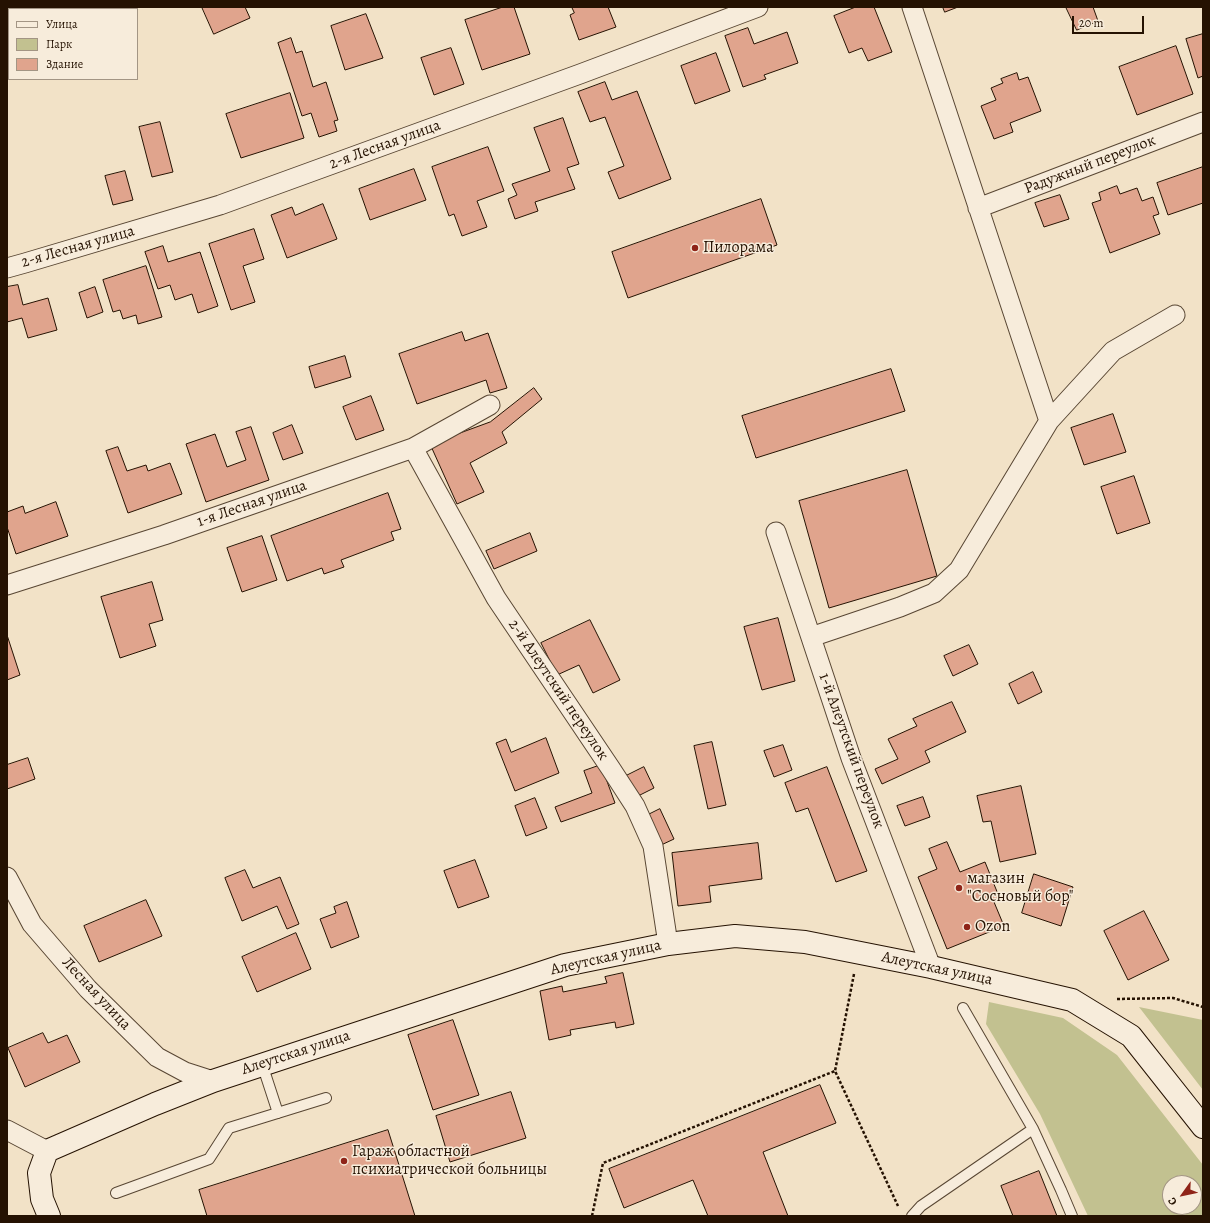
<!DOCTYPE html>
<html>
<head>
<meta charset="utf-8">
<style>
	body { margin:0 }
	#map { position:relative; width:1210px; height:1223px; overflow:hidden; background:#f2e2c7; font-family:Alegreya,serif }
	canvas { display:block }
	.frame { position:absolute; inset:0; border:8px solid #251202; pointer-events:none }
	.legend { position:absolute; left:8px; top:8px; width:130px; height:72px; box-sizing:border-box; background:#f7ecdb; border:1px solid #a39584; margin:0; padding:5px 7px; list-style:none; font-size:12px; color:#251202 }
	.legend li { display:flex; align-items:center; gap:8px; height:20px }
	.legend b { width:20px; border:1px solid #a39584 }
	.north { position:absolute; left:1162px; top:1175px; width:40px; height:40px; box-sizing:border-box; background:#f7ecdb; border:1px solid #a39584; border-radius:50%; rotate:237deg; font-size:11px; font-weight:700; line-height:16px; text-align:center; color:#251202 }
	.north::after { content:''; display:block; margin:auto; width:14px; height:18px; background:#8f2418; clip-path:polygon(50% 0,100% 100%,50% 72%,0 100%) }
	.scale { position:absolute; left:1072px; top:16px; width:72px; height:18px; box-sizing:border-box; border:2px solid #251202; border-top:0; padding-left:5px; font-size:12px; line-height:14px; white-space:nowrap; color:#251202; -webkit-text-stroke:3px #f7ecdb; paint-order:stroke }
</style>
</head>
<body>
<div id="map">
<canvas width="1210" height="1223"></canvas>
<div class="frame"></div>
<ul class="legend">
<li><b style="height:5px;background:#f7ecdb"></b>Улица</li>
<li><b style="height:11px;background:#c2c190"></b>Парк</li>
<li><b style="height:11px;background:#e0a48d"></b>Здание</li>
</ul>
<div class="north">С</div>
<div class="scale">20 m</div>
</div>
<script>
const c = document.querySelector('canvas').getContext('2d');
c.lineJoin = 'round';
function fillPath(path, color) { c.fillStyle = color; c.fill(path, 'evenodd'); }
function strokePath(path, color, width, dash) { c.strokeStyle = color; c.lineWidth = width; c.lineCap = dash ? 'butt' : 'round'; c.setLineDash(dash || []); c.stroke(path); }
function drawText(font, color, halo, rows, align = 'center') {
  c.font = font + ' Alegreya,serif'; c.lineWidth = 3; c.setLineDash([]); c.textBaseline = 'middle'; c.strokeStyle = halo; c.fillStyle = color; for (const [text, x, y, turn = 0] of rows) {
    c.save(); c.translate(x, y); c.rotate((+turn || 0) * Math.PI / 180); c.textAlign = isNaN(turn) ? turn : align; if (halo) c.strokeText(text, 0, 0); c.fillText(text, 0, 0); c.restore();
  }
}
fillPath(new Path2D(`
	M989 1002 1063 1018 1117 1055 1203 1165V1216H1088L1040 1114 986 1024ZM1170 1183H1194V1207H1170Z
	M1139 1007 1203 1020V1090Z`), '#c2c190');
const building = new Path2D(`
	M202 7H245L250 18 214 34Z
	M503 7H514L530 54 482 70 465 20Z
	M572 7H608L616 27 579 40 570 15 574 13Z
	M856 7H874L892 52 868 61 862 48 849 53 834 16Z
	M943 7H958L945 12Z
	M1066 7H1093L1098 21 1077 30Z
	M366 14 383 58 345 70 331 26Z
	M748 28 754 44 787 32 798 63 764 75 766 79 743 87 725 36Z
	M1203 34V76L1198 78 1186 39Z
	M291 38 296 53 302 51 313 87 326 82 338 120 334 121 337 131 319 137 311 113 302 116 278 43Z
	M1176 46 1193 94 1137 115 1119 67Z
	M451 48 464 84 434 95 421 58Z
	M716 53 730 91 695 104 681 66Z
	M1017 73 1019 80 1028 77 1041 111 1010 123 1013 132 994 139 981 106 996 100 991 88 1003 83 1001 79Z
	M605 82 612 100 637 91 671 179 619 199 608 172 624 166 605 117 590 122 578 92Z
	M290 93 304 138 241 158 226 114Z
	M563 118 579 164 567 168 575 189 535 202 538 211 515 219 508 199 517 195 512 184 550 171 534 128Z
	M160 122 173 172 152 177 139 127Z
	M488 147 504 191 477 201 487 227 462 236 454 214 449 216 432 167Z
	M1203 167V203L1168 215 1157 183Z
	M414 169 426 200 370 220 359 189Z
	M125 171 133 200 113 205 105 176Z
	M1117 186 1120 194 1137 188 1142 201 1153 197 1159 214 1153 216 1160 234 1110 253 1092 203 1101 200 1099 193Z
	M1060 195 1069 219 1044 227 1035 203Z
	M761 199 777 245 628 298 612 252Z
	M323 204 337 239 287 258 271 215 292 207 295 215Z
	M254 229 264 259 243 266 255 302 231 310 209 244Z
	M163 246 168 262 200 252 218 306 198 313 192 294 175 300 170 285 158 289 145 252Z
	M146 266 162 317 138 324 136 315 123 319 120 310 113 312 103 280Z
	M18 285 23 305 48 298 57 330 28 338 22 318 7 322V287Z
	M95 287 103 312 87 318 79 293Z
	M462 332 465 341 488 333 507 388 490 393 486 380 417 404 399 354Z
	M345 356 351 377 315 388 309 367Z
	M891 369 905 411 756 458 742 416Z
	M534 388 542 399 502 432 507 443 470 463 484 492 457 504 430 444 490 422Z
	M371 396 384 430 356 440 343 407Z
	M1113 414 1126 452 1084 465 1071 428Z
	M292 425 303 453 283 460 273 433Z
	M251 427 269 480 206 502 186 444 215 434 227 467 246 460 236 432Z
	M118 447 127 471 146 465 148 471 170 463 182 494 128 513 106 451Z
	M907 470 937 576 829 608 799 501Z
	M1134 476 1150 523 1117 534 1101 487Z
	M388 493 401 529 391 532 394 540 341 560 344 567 324 574 322 568 287 581 271 536Z
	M56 502 68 536 16 554 7 527V512L23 506 25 513Z
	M530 533 537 551 494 569 486 551Z
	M262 536 277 580 242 592 227 548Z
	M152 582 163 620 149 624 156 646 120 658 101 597Z
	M778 618 795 681 762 690 744 627Z
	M590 620 620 680 593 693 579 665 557 675 541 643Z
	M7 635 20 675 7 680Z
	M969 645 978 664 953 676 944 656Z
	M1033 672 1042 692 1018 704 1009 684Z
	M952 702 966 732 925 751 930 762 882 784 875 769 898 759 888 739 917 726 913 719Z
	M546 738 559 773 515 791 496 743 506 739 511 752Z
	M712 742 726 805 708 809 694 746Z
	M783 745 792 770 774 777 764 751Z
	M28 758 35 779 7 789V765Z
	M601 765 615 803 561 822 555 807 592 793 584 771Z
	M644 767 654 788 636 797 626 776Z
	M827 767 867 871 836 882 808 808 796 812 785 783Z
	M1021 786 1036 854 1000 862 991 821 983 822 977 796Z
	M923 797 930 817 905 826 897 806Z
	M535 798 547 828 526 836 515 806Z
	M660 809 674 839 659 846 646 816Z
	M947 842 960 872 985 862 1000 899 994 902 1004 926 947 949 918 877 937 869 929 849Z
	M758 843 762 879 709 886 711 902 678 906 672 853Z
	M475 860 489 897 458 908 444 871Z
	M245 870 253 888 280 877 299 924 287 929 277 906 242 921 225 878Z
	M1034 874 1073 887 1061 926 1022 913Z
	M146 900 162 936 99 962 84 926Z
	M347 902 359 937 331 948 320 919 336 913 334 907Z
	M1144 911 1169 960 1128 980 1104 931Z
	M296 933 311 969 257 992 242 957Z
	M623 973 634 1024 616 1028 615 1022 570 1030 571 1035 549 1040 540 991 562 986 563 992 607 983 605 977Z
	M453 1020 479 1095 433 1110 408 1035Z
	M43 1033 48 1043 67 1035 80 1062 25 1087 8 1048Z
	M820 1085 836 1123 763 1152 788 1216H708L693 1180 624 1208 609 1169Z
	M511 1092 526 1138 450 1162 436 1116Z
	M388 1130 415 1216H207L199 1190Z
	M1039 1171 1057 1216H1013L1001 1186Z`);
fillPath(building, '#e0a48d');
strokePath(building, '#251202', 1);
const lane = new Path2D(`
	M963 1008 1033 1129 1061 1190 1072 1216
	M262 1064 278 1113
	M116 1193 209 1159 229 1128 326 1098
	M912 1216 921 1206 1033 1129`);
const street = new Path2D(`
	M70 9 72 7
	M7 44H9
	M978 208 1203 122
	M7 268 25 263 220 205 580 74 758 7
	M1049 421 1113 351 1175 315
	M413 448 496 598 611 769 635 806 653 846 668 944
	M776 532 851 758 931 967
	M7 585 164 535 413 448 490 405
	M811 637 900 607 934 593 959 570 1049 421 912 7
	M7 877 32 924 88 989 157 1057 185 1072 213 1081
	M7 1130 47 1151`);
const secondary = new Path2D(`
	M49 1216 42 1199 39 1173 47 1151 155 1104 213 1081 565 965 668 944 735 936 805 942 931 967 1072 1000 1131 1036 1203 1127`);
strokePath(lane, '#584633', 12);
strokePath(street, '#584633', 21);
strokePath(secondary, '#251202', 24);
strokePath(new Path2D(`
	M854 974 835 1071 898 1206
	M1117 999 1173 998 1203 1007
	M592 1216 603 1163 835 1071`), '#251202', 2.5, [3, 2]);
strokePath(lane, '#f7ecdb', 10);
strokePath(street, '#f7ecdb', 19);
strokePath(secondary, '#f7ecdb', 22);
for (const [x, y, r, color] of [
	[695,248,4,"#8f2418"],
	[959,888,4,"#8f2418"],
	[967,927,4,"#8f2418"],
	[344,1161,4,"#8f2418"]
]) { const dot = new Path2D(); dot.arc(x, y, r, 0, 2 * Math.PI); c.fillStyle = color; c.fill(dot); strokePath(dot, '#f7ecdb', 1.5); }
drawText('16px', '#251202', '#f7ecdb', [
	["2-я Лесная улица",385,145,-20],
	["Радужный переулок",1090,165,-21],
	["2-я Лесная улица",78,247,-16],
	["1-я Лесная улица",252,504,-19],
	["2-й Алеутский переулок",558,690,56],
	["1-й Алеутский переулок",851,751,70],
	["Алеутская улица",606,958,-13],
	["Алеутская улица",937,969,12],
	["Лесная улица",96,994,47],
	["Алеутская улица",296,1053,-18]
]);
drawText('16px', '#251202', '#f7ecdb', [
	["Пилорама",703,248],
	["магазин",967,879],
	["\"Сосновый бор\"",967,897],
	["Ozon",975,927],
	["Гараж областной",352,1152],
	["психиатрической больницы",352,1170]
], 'left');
</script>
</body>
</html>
